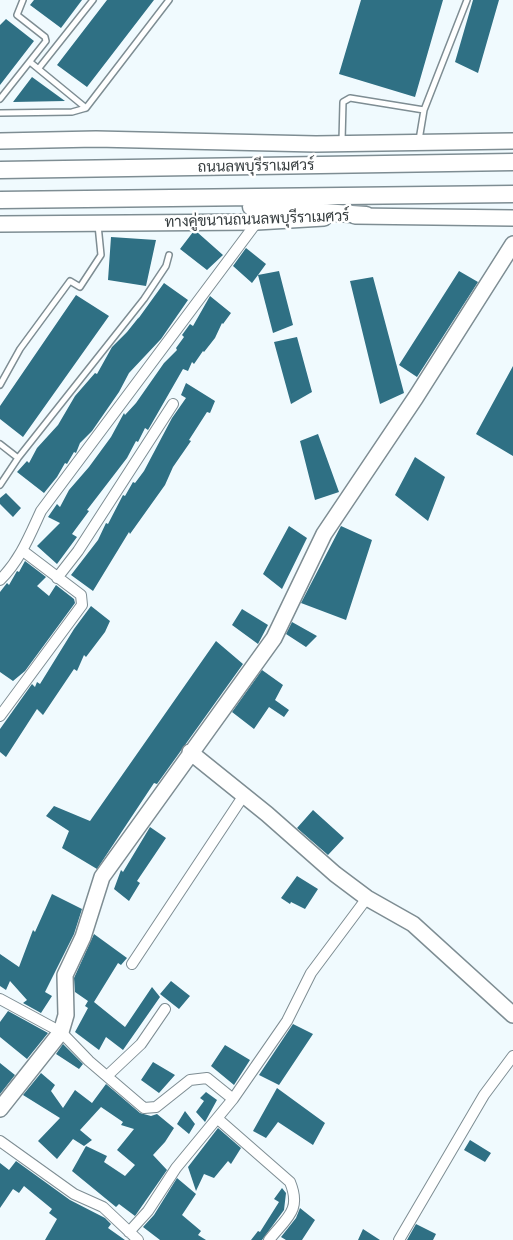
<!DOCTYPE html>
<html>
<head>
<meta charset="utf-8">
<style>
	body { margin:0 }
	canvas { display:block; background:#f0fafe }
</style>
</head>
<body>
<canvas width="513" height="1240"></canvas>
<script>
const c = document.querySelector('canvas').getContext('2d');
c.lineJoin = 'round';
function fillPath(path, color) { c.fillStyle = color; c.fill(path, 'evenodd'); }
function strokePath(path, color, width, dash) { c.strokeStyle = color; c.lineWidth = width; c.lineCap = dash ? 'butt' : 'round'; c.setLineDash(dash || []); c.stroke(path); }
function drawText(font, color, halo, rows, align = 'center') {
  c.font = font + ' Lato,Sarabun,sans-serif'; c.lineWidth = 5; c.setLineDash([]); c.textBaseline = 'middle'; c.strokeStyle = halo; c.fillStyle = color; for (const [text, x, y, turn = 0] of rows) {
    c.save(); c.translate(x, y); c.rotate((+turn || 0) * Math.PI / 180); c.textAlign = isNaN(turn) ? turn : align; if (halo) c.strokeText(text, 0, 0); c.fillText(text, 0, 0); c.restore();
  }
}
fillPath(new Path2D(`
	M34 0H82L61 28 30 5Z
	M107 0H154L87 87 57 65Z
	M361 0H443L415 97 339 74Z
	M473 0H499L478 73 455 62Z
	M6 19 34 41 0 85V25Z
	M32 77 65 101 13 102Z
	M193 232H197L223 255 207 270 180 249Z
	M111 237 156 240 146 286 108 280Z
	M246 248 266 264 258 275 279 271 293 325 273 333 258 275 252 283 233 266Z
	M459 271 478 282 417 377 399 365Z
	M373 277 404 393 380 404 350 281Z
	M164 283 188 300 161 339 129 373 119 392 92 431 80 443 76 453 74 452 67 464 65 463 57 477 44 493 17 472 27 461 29 463 37 448 58 425 75 396 95 373 97 374 112 347 127 332 139 317 138 319Z
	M76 295 109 316 23 437 0 419V406Z
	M210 296 231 313 223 324 222 323 215 338 204 352 203 351 194 364 192 362 188 371 183 369 148 430 145 428 138 442 136 441 127 458 87 510 89 511 72 534 77 537 57 564 37 546 60 523 48 517 57 504 60 507 69 490 89 467 111 437 124 413 125 415 136 403 164 363 177 350 176 348 184 337 182 335 190 324 193 326Z
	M297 337 312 392 291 404 274 342Z
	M513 366V456L476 434Z
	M186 383 215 401 210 413 207 412 189 440 191 441 173 467 165 485 130 534 129 532 93 591 71 575 98 540 106 523 108 524 123 495 125 496 133 482 135 483 144 471 172 418 186 398 181 395Z
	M318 434 339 492 315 500 300 441Z
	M415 457 445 477 428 521 395 495Z
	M6 493 21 508 13 517 0 504V498Z
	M289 526 307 538 282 589 263 574Z
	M341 526 372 540 346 620 301 603Z
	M25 561 46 577 37 586 49 596 56 585 74 599 75 603 25 671 13 681 0 672V592L7 583 9 585 17 571 19 572Z
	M91 606 110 621 105 632 86 657 84 655 77 671 74 669 43 715 37 709 6 757 0 752V729L32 684 35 687 37 682 40 684 74 629Z
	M242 609 268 625 258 644 232 625Z
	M292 622 317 636 306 647 286 634Z
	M216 641 243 664 157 784 154 783 97 869 62 848 69 831 46 816 54 806 90 821Z
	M262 670 283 685 275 700 289 710 284 717 269 707 254 729 232 712Z
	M313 810 344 838 328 855 297 828Z
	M150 827 166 838 137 881 140 883 129 901 114 889 121 870 123 872Z
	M297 876 318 889 305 909 291 902 290 904 281 898Z
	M52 894 82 909 74 934 45 992 52 996 41 1013 23 1003 27 1000 10 981 6 990 0 986V954L19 967 33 930 35 932Z
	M94 934 127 958 121 965 118 963 94 1002 125 1027 152 987 160 997 123 1050 106 1037 99 1050 75 1032 88 1008 85 1006 88 1001 75 992 74 978Z
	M171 981 190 996 179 1009 160 994Z
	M8 1011 48 1033 27 1059 0 1037V1022Z
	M293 1024 313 1034 279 1085 259 1075Z
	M63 1044 83 1064 79 1069 56 1054Z
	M225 1045 250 1060 234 1085 211 1066Z
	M153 1062 175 1075 159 1093 141 1080Z
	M0 1063 15 1075 0 1094Z
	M41 1073 55 1085 51 1091 63 1108 75 1090 92 1103 106 1084 140 1113 151 1116 157 1114 174 1128 165 1142 153 1155 167 1170 135 1216 119 1204 116 1207 72 1171 86 1146 107 1156 104 1162 125 1176 135 1165 117 1150 134 1129 121 1125 123 1122 101 1107 80 1130 92 1140 84 1146 73 1139 57 1159 38 1141 60 1118 23 1095Z
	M277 1088 325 1123 313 1145 278 1122 266 1138 253 1131Z
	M206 1092 217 1100 205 1122 196 1112 204 1101 200 1098Z
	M185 1111 195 1124 189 1134 177 1124Z
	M218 1128 241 1148 231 1164 228 1161 214 1178 204 1174 196 1191 188 1167Z
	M470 1140 491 1153 485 1162 464 1150Z
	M16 1161 70 1200 105 1218 111 1224 108 1228 125 1240H45L57 1219 49 1213 52 1209 24 1186 19 1193 13 1189 0 1208V1163L9 1170Z
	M177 1178 196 1194 182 1215 201 1231 198 1235 206 1240H160L143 1227 154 1215Z
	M282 1188 286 1193 284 1210 262 1240H251L258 1231 260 1232 279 1202 274 1199Z
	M300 1208 315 1220 302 1240H286L281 1237 296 1218Z
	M416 1224 436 1234 433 1240H407Z
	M363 1229 380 1240H358Z`), '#2f7084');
const lane = new Path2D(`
	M30 62 86 108
	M39 68 93 0
	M0 99 46 41 45 37 17 15 23 0
	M0 113 72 112 86 108 169 0
	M419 140 424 110 467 0
	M342 141 343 102 350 98 424 110
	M0 385 20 349 70 281 80 287 101 255 98 225
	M0 444 18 458 144 299 166 266 169 255
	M0 485 18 458`);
const street = new Path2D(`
	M57 578 78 551 173 404
	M0 580C20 560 29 537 41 511L257 222
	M0 716 82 605 81 595 23 551
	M132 964 244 795
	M0 999 61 1032 89 1061 144 1108 156 1107 190 1080 207 1078 233 1099
	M107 1076 141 1044 165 1009
	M218 1119 290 1182C302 1211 286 1218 269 1240
	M0 1141 74 1194 103 1207 138 1240
	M129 1232 148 1211 176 1168 233 1099 287 1021 311 973 367 898
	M399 1240 484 1095 513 1056`);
const secondary = new Path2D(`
	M0 141 96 139 316 144 513 141
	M355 216 513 218
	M0 224 257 222 324 218
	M190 752 267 814 335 874 367 898 413 924 513 1015
	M0 1109 61 1032 66 1015 65 975 83 937 102 877 274 638 324 534 416 397 513 244`);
const primary = new Path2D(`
	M0 170 513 162
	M0 200 513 194
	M251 207 366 215`);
strokePath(lane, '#7e8d93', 8);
strokePath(street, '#7e8d93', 12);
strokePath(secondary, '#7e8d93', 18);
strokePath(primary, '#7e8d93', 19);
strokePath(lane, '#fff', 5);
strokePath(street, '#fff', 10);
strokePath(secondary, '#fff', 15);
strokePath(primary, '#fff', 16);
drawText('15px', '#353c3e', '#fff', [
	["ถนนลพบุรีราเมศวร์",256,166,-1],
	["ทางคู่ขนานถนนลพบุรีราเมศวร์",257,219,-2]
]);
</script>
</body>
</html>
